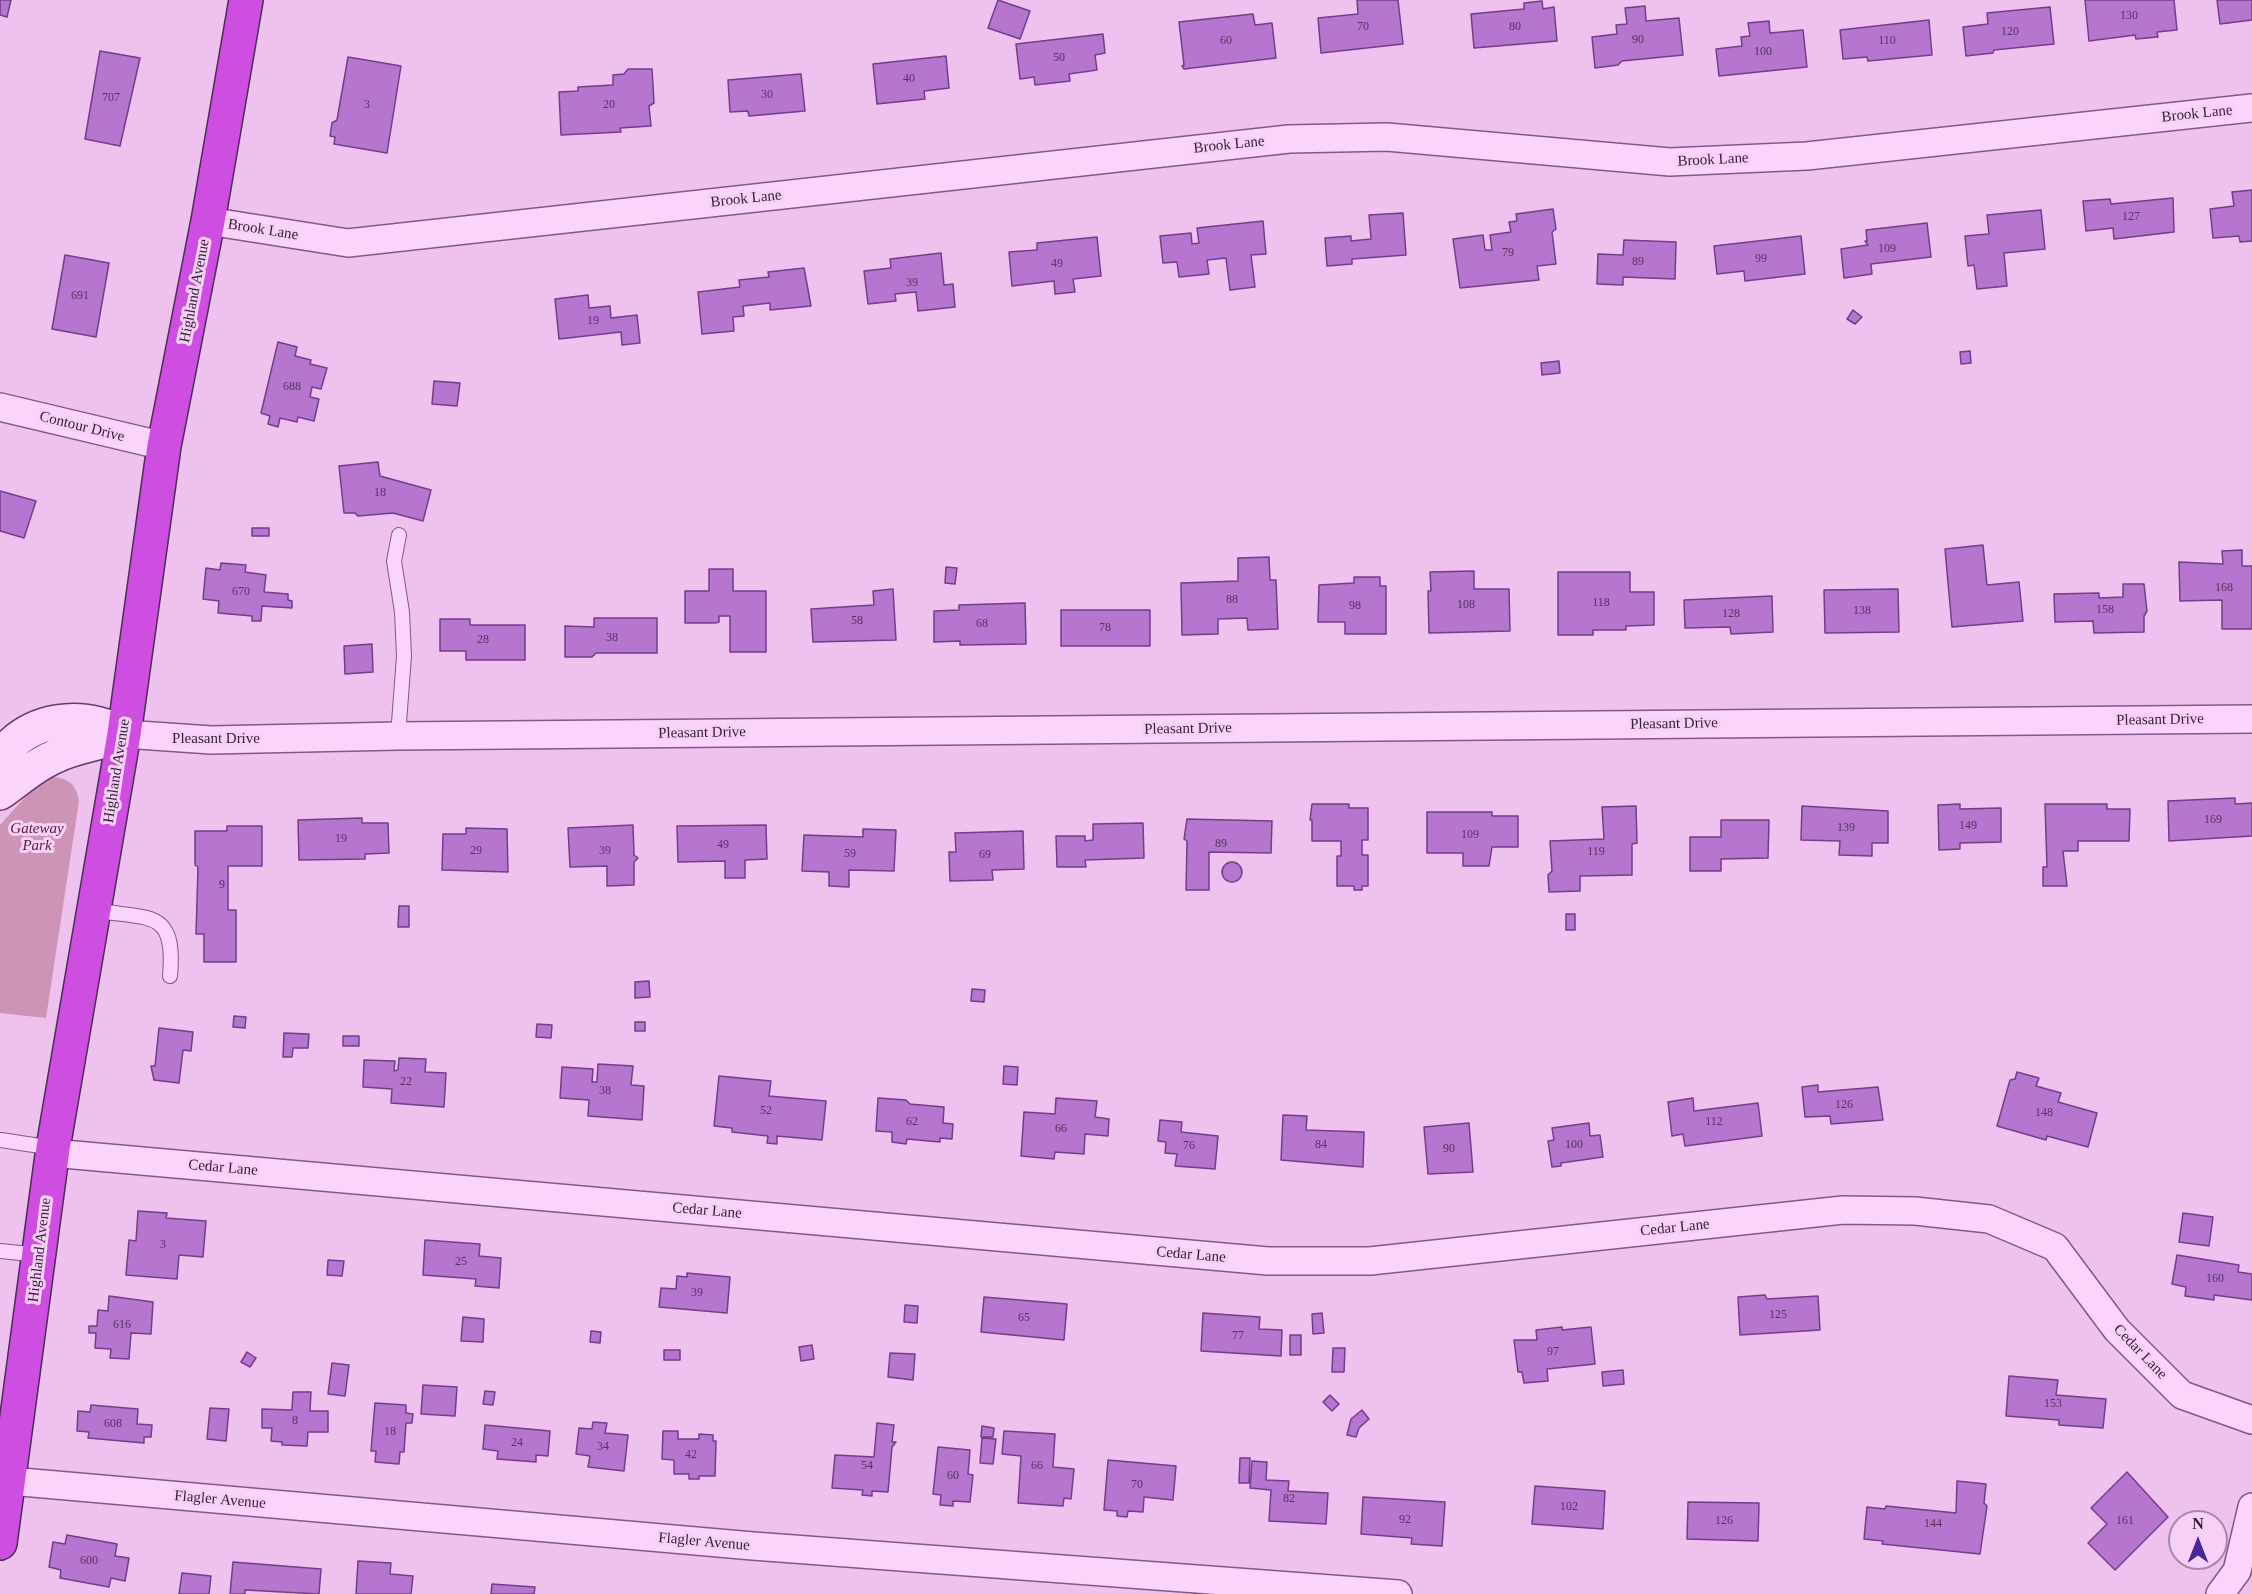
<!DOCTYPE html>
<html>
<head>
<meta charset="utf-8">
<style>
	body { margin:0 }
	#map { position:relative; width:2252px; height:1594px; overflow:hidden; background:#efc1ef; font-family:Georgia,serif }
	canvas { display:block }
	.north { position:absolute; left:2168px; top:1510px; width:60px; height:60px; box-sizing:border-box; background:#f6d0f6; border:2px solid #a888aa; border-radius:50%; rotate:0deg; font-size:16px; font-weight:700; line-height:24px; text-align:center; color:#331d38 }
	.north::after { content:''; display:block; margin:auto; width:21px; height:27px; background:#49269a; clip-path:polygon(50% 0,100% 100%,50% 72%,0 100%) }
</style>
</head>
<body>
<div id="map">
<canvas width="2252" height="1594"></canvas>
<div class="north">N</div>
</div>
<script>
const c = document.querySelector('canvas').getContext('2d');
c.lineJoin = 'round';
function fillPath(path, color) { c.fillStyle = color; c.fill(path, 'evenodd'); }
function strokePath(path, color, width, dash) { c.strokeStyle = color; c.lineWidth = width; c.lineCap = dash ? 'butt' : 'round'; c.setLineDash(dash || []); c.stroke(path); }
function drawText(font, color, halo, rows, align = 'center') {
  c.font = font + ' Georgia,serif'; c.lineWidth = 6; c.setLineDash([]); c.textBaseline = 'middle'; c.strokeStyle = halo; c.fillStyle = color; for (const [text, x, y, turn = 0] of rows) {
    c.save(); c.translate(x, y); c.rotate((+turn || 0) * Math.PI / 180); c.textAlign = isNaN(turn) ? turn : align; if (halo) c.strokeText(text, 0, 0); c.fillText(text, 0, 0); c.restore();
  }
}
fillPath(new Path2D(`
	M52 777C68 778 76 784 79 801L46 1018 0 1013V825L38 783Z`), '#ce94b5');
const building = new Path2D(`
	M0 0H11L7 17 0 15Z
	M998 0 1030 11 1020 39 988 28Z
	M1357 0H1398L1403 44 1321 53 1318 18 1358 14Z
	M2085 0H2174L2177 30 2157 32 2158 37 2136 39 2135 35 2089 41Z
	M2217 0H2252V20L2220 24Z
	M1542 1 1543 9 1554 7 1557 41 1474 48 1471 14 1524 9V3Z
	M1645 6 1646 21 1679 18 1683 55 1622 61 1618 65 1595 68 1592 37 1617 34 1616 25 1627 24 1625 8Z
	M2050 7 2054 44 1994 50 1993 53 1966 56 1963 27 1988 24 1987 13Z
	M1253 14 1255 25 1272 23 1276 58 1184 69 1182 66 1184 65 1179 22Z
	M1929 20 1932 55 1868 61 1867 57 1843 59 1840 30Z
	M1769 21 1770 33 1803 30 1807 67 1719 76 1716 49 1742 46 1741 37 1750 36 1748 23Z
	M1103 34 1105 53 1095 55 1097 70 1069 74 1070 81 1035 85 1034 77 1020 79 1016 44Z
	M100 51 140 58 120 146 85 139Z
	M946 56 949 88 924 91 925 99 877 104 873 64Z
	M348 57 401 66 387 153 334 144 335 137 330 136 332 123 337 120Z
	M628 69H652L654 103 649 106 651 126 620 128 621 132 561 135 559 92 578 91V87L613 85V75L624 74Z
	M801 74 805 111 749 116 748 111 730 112 728 80Z
	M2252 190V241L2240 242 2239 236 2213 238 2210 209 2234 206 2232 192Z
	M2173 198 2174 232 2114 239 2113 228 2086 231 2083 201 2110 199 2111 204Z
	M1553 209 1556 229 1552 232 1556 264 1537 266 1539 280 1460 288 1453 239 1483 235 1485 250H1492L1490 235 1511 232 1509 222 1517 221 1516 214Z
	M2041 210 2045 249 2004 253 2007 286 1977 289 1974 265 1968 266 1965 236 1989 234 1987 215Z
	M1403 213 1406 255 1352 259V264L1327 266 1325 238 1351 236V241L1371 239 1369 215Z
	M1263 221 1266 254 1251 255 1255 287 1230 290 1226 258 1207 260 1209 274 1179 277 1177 262 1163 263 1160 236 1191 233 1192 244 1199 243 1197 228Z
	M1927 223 1931 257 1871 264 1872 274 1844 278 1841 249 1868 245 1865 241H1867L1866 230Z
	M1801 236 1805 274 1745 281 1744 271 1717 274 1714 246Z
	M1097 237 1101 276 1073 279 1075 292 1055 294 1054 281 1012 286 1009 252 1037 250V243Z
	M1624 240 1676 242 1675 279 1623 277V285L1597 284 1598 254 1623 255Z
	M941 253 944 285 953 284 955 307 918 311 916 292 895 294 896 301 868 304 864 271 891 268 890 259Z
	M65 255 109 263 96 337 52 329Z
	M804 268 811 306 770 310V303L743 306 744 316 733 317 734 331 702 334 698 292 740 287 739 280 769 277 768 272Z
	M588 295 589 308 610 306 611 318 637 315 640 343 622 345 621 332 559 339 555 299Z
	M1853 310 1862 317 1855 324 1847 319Z
	M278 342 297 347 295 356 311 360 310 364 327 368 321 389 312 387 310 397 319 399 314 421 298 417 297 422 280 418 278 427 268 424 270 416 261 413Z
	M1970 351 1971 363 1961 364 1960 352Z
	M1559 361 1560 373 1542 375 1541 363Z
	M434 381 460 383 457 406 432 404Z
	M378 462 380 476 431 490 423 521 393 513 358 516 355 513H344L339 466Z
	M0 491 36 501 24 538 0 531Z
	M252 528H269V536H252Z
	M1983 545 1987 585 2019 582 2023 621 1952 627 1945 549Z
	M2242 550V566H2252V629H2222V600L2180 601 2179 562 2223 564 2222 551Z
	M1269 557 1270 580H1276L1278 629 1248 630 1247 618 1218 619V634L1182 635 1181 583 1238 581V558Z
	M221 563 246 565 245 572 266 575 264 592 288 594V600L292 601V608L262 606 261 621H252V616L218 613 219 601 203 599 206 568 220 570Z
	M946 567 957 568 955 584 945 583Z
	M709 569H733V591H766V652H730V616H719V622L715 623H685V591H709Z
	M1474 571V589H1509L1510 631 1429 633 1428 591H1431L1430 572Z
	M1558 572H1630V592H1654V625L1626 626V630H1593V635H1558Z
	M1354 577H1380V586H1386V634H1345V622H1318L1319 585 1354 583Z
	M2123 584H2144L2147 611 2144 616V632L2094 633 2093 621 2055 622 2054 594 2099 593V598L2123 597Z
	M893 589 896 640 813 642 811 609 874 605 873 591Z
	M1898 589 1899 632 1825 633 1824 590Z
	M1772 596 1773 632 1731 634 1730 627 1685 628 1684 600Z
	M1025 603 1026 644 960 645V641L934 642V611L959 610V605Z
	M1061 610H1150V646H1061Z
	M594 618H657V653H596L592 657H565V626L594 627Z
	M440 619H470V625H525V660H466V651H440Z
	M372 644 373 672 345 674 344 646Z
	M2235 798V804L2252 803V836L2169 841 2168 801Z
	M1312 804H1349V808H1368V840H1362V855H1368V886H1362V890H1354V886H1337V856H1341V841H1312V820H1310Z
	M1960 804V809L2001 808V842L1960 843V849L1939 850 1938 805Z
	M2045 804H2107V809H2130L2129 841H2078V851H2063L2067 886H2043V867H2047Z
	M1636 806 1637 843 1632 844V875L1580 876V891L1549 892 1548 875 1552 871 1550 841 1604 839 1602 807Z
	M1802 806 1888 811V843H1872V856L1839 855 1840 841 1801 840Z
	M1427 812H1492V816H1518V847H1492L1489 866H1463V853H1427Z
	M362 818V823H388L389 853 365 854V859L299 860 298 820Z
	M1187 819 1272 821 1271 853 1209 852V890H1186L1187 841 1184 839Z
	M1721 820H1769L1768 858 1721 859V871H1690V837H1721Z
	M1143 823 1144 858 1085 860 1086 867H1057L1056 836H1085V841L1093 840V824Z
	M633 825 634 855 638 858 634 862V885L607 886V866L570 867 568 828Z
	M766 825 767 859 745 860V878H725V861L678 862 677 826Z
	M227 826H262V866H228V910H236V962H204V934H196L198 867 195 865V831H227Z
	M466 828 507 829 508 872 442 870 443 834H466Z
	M863 829 896 830 894 871 849 870V887L829 886V872L802 871 804 835 863 837Z
	M1023 831 1024 869 992 870 993 880 950 881 949 852H956L955 833Z
	M1222 872a10 10 0 1 1 20 0a10 10 0 1 1-20 0Z
	M399 906H409V927H398Z
	M1566 914H1575V930H1566Z
	M649 981 650 997 635 998V982Z
	M972 989 985 990 984 1002 971 1001Z
	M234 1016 246 1017 245 1028 233 1027Z
	M635 1022H645V1031H635Z
	M537 1024 552 1025 551 1038 536 1037Z
	M159 1028 193 1032 191 1051 183 1050 179 1083 154 1080 151 1066H155Z
	M284 1033 309 1034 308 1048H293L292 1057H283Z
	M343 1036H359V1046H343Z
	M399 1058 426 1059 425 1072 446 1073 444 1107 391 1103 392 1089 363 1087 364 1060 395 1061 394 1071 398 1070Z
	M598 1064 633 1066 631 1085 644 1086 642 1120 588 1116 589 1100 560 1098 562 1067 593 1069 592 1082H597Z
	M1004 1066 1018 1067 1017 1085 1003 1084Z
	M2017 1072 2039 1078 2036 1086 2061 1093 2058 1102 2097 1113 2088 1147 2047 1136 2046 1140 1997 1126 2010 1080 2015 1079Z
	M719 1076 771 1081 769 1096 826 1101 822 1140 777 1136V1144L767 1143 768 1136 732 1132V1128L714 1126Z
	M1818 1085V1092L1878 1087 1883 1120 1831 1124 1830 1116 1805 1117 1802 1087Z
	M878 1098 906 1100 910 1104 944 1107 943 1123 953 1124 952 1139 940 1138V1142L907 1139 906 1144 892 1142V1132L876 1131Z
	M1056 1098 1097 1101 1095 1117 1109 1119 1108 1136 1085 1134 1084 1154 1055 1152 1054 1159 1021 1156 1024 1112 1055 1114Z
	M1693 1098 1694 1111 1758 1103 1762 1136 1685 1146 1683 1134 1672 1136 1668 1102Z
	M1283 1115 1307 1116 1306 1130 1364 1132 1363 1167 1281 1160Z
	M1160 1120 1182 1122 1181 1132 1218 1136 1215 1169 1175 1166 1177 1154 1165 1153 1166 1142 1158 1141Z
	M1469 1123 1473 1172 1428 1174 1424 1127Z
	M1589 1123 1590 1136 1600 1135 1603 1157 1561 1163V1166L1552 1167 1548 1141 1554 1140 1552 1128Z
	M138 1211 167 1213 166 1218 206 1221 203 1257 179 1255 177 1279 126 1275 129 1240 136 1241Z
	M2183 1213 2213 1217 2209 1246 2179 1242Z
	M425 1240 480 1244 479 1256 501 1258 499 1288 475 1286 476 1279 423 1275Z
	M2177 1255 2239 1265 2238 1272 2252 1274V1300L2214 1295V1300L2185 1296 2186 1287 2172 1284Z
	M328 1260 344 1261 342 1276 327 1275Z
	M687 1273 730 1277 727 1313 659 1307 661 1288 676 1289 677 1276 687 1277Z
	M1765 1295 1767 1299 1818 1296 1820 1330 1740 1335 1738 1297Z
	M109 1296 153 1302 151 1334 131 1333 129 1359 110 1358 111 1349 95 1348 96 1333H89V1326H97L98 1310 108 1311Z
	M984 1297 1067 1304 1064 1340 981 1332Z
	M905 1305 918 1306 917 1323 904 1322Z
	M1203 1313 1260 1317 1259 1329 1282 1330 1281 1356 1201 1351Z
	M1322 1313 1324 1333 1313 1334 1312 1314Z
	M463 1317 484 1319 483 1342 461 1341Z
	M1562 1327V1330L1591 1327 1595 1364 1547 1369 1548 1381 1524 1383 1522 1372H1518L1514 1340H1537L1536 1330Z
	M591 1331 601 1332 600 1343 590 1342Z
	M1290 1335H1301V1355H1290Z
	M812 1345 814 1359 801 1361 799 1347Z
	M1333 1348H1345L1344 1372H1332Z
	M664 1350H680V1360H664Z
	M247 1352 256 1358 250 1367 241 1362Z
	M890 1353 915 1354 913 1380 888 1377Z
	M332 1363 349 1365 345 1396 328 1394Z
	M1623 1370 1624 1384 1603 1386 1602 1372Z
	M2009 1376 2058 1380 2056 1395 2106 1399 2103 1428 2059 1425V1420L2006 1416Z
	M423 1385 457 1387 455 1416 421 1414Z
	M485 1391 495 1392 493 1405 483 1404Z
	M293 1392H311L310 1411H328V1432H308L307 1446 282 1445V1442L271 1441 272 1428H262V1409L292 1410Z
	M1330 1395 1339 1404 1332 1411 1323 1402Z
	M375 1403 406 1405V1413L413 1414 412 1423H406L404 1452H400L399 1464 375 1462 376 1451H371Z
	M91 1405 138 1409 137 1424 152 1425 151 1437H144V1443L88 1438 89 1432 77 1431 78 1411 90 1412Z
	M210 1408 229 1409 226 1441 207 1439Z
	M1362 1410 1369 1419 1359 1428 1356 1437 1347 1435 1351 1419Z
	M593 1422 607 1423 605 1433 628 1435 624 1471 588 1467 590 1456 576 1454 579 1428 592 1429Z
	M877 1423 894 1425 892 1442H896L892 1447 888 1492 872 1491V1496L862 1495 863 1490 832 1488 835 1455 874 1457Z
	M485 1425 550 1431 548 1456 536 1455V1462L497 1459 498 1451 483 1449Z
	M982 1426 994 1428 993 1437H981Z
	M663 1431H678V1439H699V1434L713 1435V1441H716L715 1476H699V1479H689V1474H674V1460L662 1459Z
	M1004 1431 1055 1434 1053 1467 1074 1469 1071 1499 1064 1498 1063 1506 1018 1503 1021 1456 1002 1454Z
	M982 1438 996 1439 993 1464 980 1463Z
	M938 1447 970 1450 968 1474 973 1475 970 1502 953 1501V1506L940 1505 941 1495 933 1494Z
	M1240 1458H1250L1249 1483H1239Z
	M1108 1460 1176 1466 1173 1500 1144 1497 1143 1512 1128 1511 1127 1517 1117 1516V1511L1104 1510Z
	M1252 1461 1267 1462 1266 1480 1289 1481 1288 1491 1328 1493 1326 1524 1269 1521 1271 1490 1250 1488Z
	M2127 1472 2168 1517 2115 1570 2088 1543 2107 1524 2091 1508Z
	M1957 1481 1986 1484 1984 1503 1987 1506 1980 1554 1882 1544 1883 1541 1864 1539 1867 1507 1885 1509 1886 1506 1956 1513Z
	M1535 1486 1605 1491 1603 1529 1532 1524Z
	M1363 1497 1445 1502 1442 1546 1411 1544 1412 1538 1361 1534Z
	M1688 1502 1759 1503 1758 1541 1687 1539Z
	M67 1535 117 1544 115 1556 129 1558 125 1581 111 1578 109 1587 60 1578 61 1570 49 1567 53 1542 65 1544Z
	M358 1561 391 1563 390 1574 413 1576 411 1594H356Z
	M233 1562 321 1569 319 1594 245 1590V1594H230Z
	M182 1573 211 1576 209 1594H179Z
	M492 1584 535 1587 534 1594H491Z`);
fillPath(building, '#b675cf');
strokePath(building, '#723d89', 1.5);
const lane = new Path2D(`
	M398 736 404 656 402 612 394 561 399 535
	M94 910C150 920 176 908 170 976
	M1 1140 53 1148
	M0 1251 40 1255`);
const street = new Path2D(`
	M208 221 348 243 1289 139 1387 137 1670 162 1807 156 2252 108
	M0 407 164 446
	M124 734 211 740 398 736 2252 719
	M52 1153 1268 1261H1370L1843 1210 1915 1211 1989 1219 2055 1247 2117 1330 2182 1395 2252 1420
	M10 1481 753 1546 1398 1594
	M2220 1594 2237 1571 2252 1507`);
const secondary = new Path2D(`
	M0 757C30 717 82 711 124 734
	M0 793C19 780 34 765 56 756 77 746 102 744 124 734`);
const highway = new Path2D(`
	M0 1543 53 1148 124 734 164 446 208 221 246 0`);
strokePath(lane, '#815889', 16);
strokePath(street, '#815889', 30);
strokePath(secondary, '#623b6b', 36);
strokePath(highway, '#4d2c57', 36);
strokePath(lane, '#fad4fa', 14);
strokePath(street, '#fad4fa', 27);
strokePath(secondary, '#fad4fa', 33);
strokePath(highway, '#ce4ee2', 33);
drawText('12px', '#54335e', null, [
	["130",2129,16],
	["70",1363,27],
	["80",1515,27],
	["120",2010,32],
	["90",1638,40],
	["60",1226,41],
	["110",1887,41],
	["100",1763,52],
	["50",1059,58],
	["40",909,79],
	["30",767,95],
	["707",111,98],
	["3",367,105],
	["20",609,105],
	["127",2131,217],
	["109",1887,249],
	["79",1508,253],
	["99",1761,259],
	["89",1638,262],
	["49",1057,264],
	["39",912,283],
	["691",80,296],
	["19",593,321],
	["688",292,387],
	["18",380,493],
	["168",2224,588],
	["670",241,592],
	["88",1232,600],
	["118",1601,603],
	["108",1466,605],
	["98",1355,606],
	["158",2105,610],
	["138",1862,611],
	["128",1731,614],
	["58",857,621],
	["68",982,624],
	["78",1105,628],
	["38",612,638],
	["28",483,640],
	["169",2213,820],
	["149",1968,826],
	["139",1846,828],
	["109",1470,835],
	["19",341,839],
	["89",1221,844],
	["49",723,845],
	["29",476,851],
	["39",605,851],
	["119",1596,852],
	["59",850,854],
	["69",985,855],
	["9",222,885],
	["22",406,1082],
	["38",605,1091],
	["126",1844,1105],
	["52",766,1111],
	["148",2044,1113],
	["62",912,1122],
	["112",1714,1122],
	["66",1061,1129],
	["84",1321,1145],
	["100",1574,1145],
	["76",1189,1146],
	["90",1449,1149],
	["3",163,1245],
	["25",461,1262],
	["160",2215,1279],
	["39",697,1293],
	["125",1778,1315],
	["65",1024,1318],
	["616",122,1325],
	["77",1238,1336],
	["97",1553,1352],
	["153",2053,1404],
	["8",295,1421],
	["608",113,1424],
	["18",390,1432],
	["24",517,1443],
	["34",603,1447],
	["42",691,1455],
	["54",867,1466],
	["66",1037,1466],
	["60",953,1476],
	["70",1137,1485],
	["82",1289,1499],
	["102",1569,1507],
	["92",1405,1520],
	["126",1724,1521],
	["161",2125,1521],
	["144",1933,1524],
	["600",89,1561]
]);
drawText('15px', '#331d38', '#f6d0f6', [
	["Brook Lane",2197,114,-6],
	["Brook Lane",1229,145,-6],
	["Brook Lane",1713,160,-3],
	["Brook Lane",746,199,-6],
	["Brook Lane",263,230,9],
	["Highland Avenue",195,291,-79],
	["Contour Drive",82,427,14],
	["Pleasant Drive",2160,720,-1],
	["Pleasant Drive",1674,724,-1],
	["Pleasant Drive",1188,729,-1],
	["Pleasant Drive",702,733,-1],
	["Pleasant Drive",216,739],
	["Highland Avenue",117,771,-81],
	["Cedar Lane",223,1168,5],
	["Cedar Lane",707,1211,5],
	["Cedar Lane",1675,1228,-6],
	["Highland Avenue",40,1250,-83],
	["Cedar Lane",1191,1255,5],
	["Cedar Lane",2140,1352,46],
	["Flagler Avenue",220,1500,5],
	["Flagler Avenue",704,1542,5]
]);
drawText('italic 15px', '#552239', '#f6d0f6', [
	["Gateway",37,829],
	["Park",37,846]
]);
</script>
</body>
</html>
